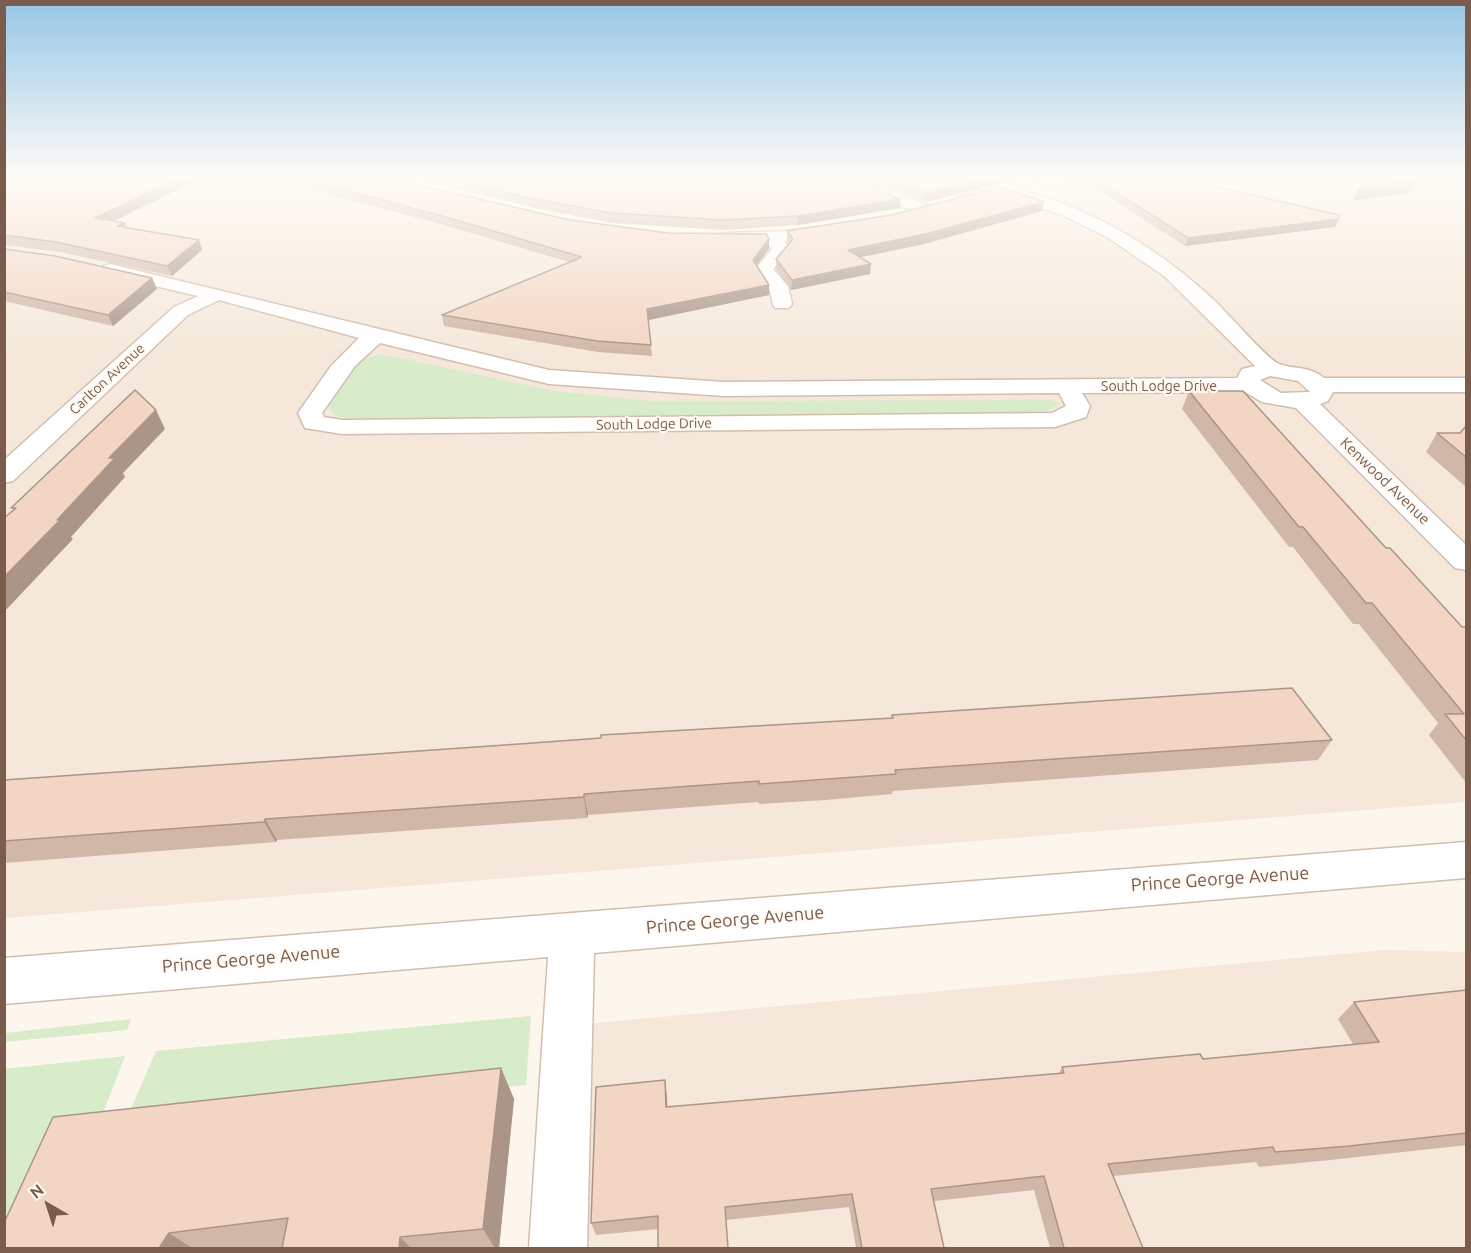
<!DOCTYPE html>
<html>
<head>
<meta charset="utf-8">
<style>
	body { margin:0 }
	#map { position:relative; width:1471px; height:1253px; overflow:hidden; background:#fdf6ec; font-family:Ubuntu,sans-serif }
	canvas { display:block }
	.frame { position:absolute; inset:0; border:6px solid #7a5c4d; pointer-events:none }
	.north { position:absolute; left:18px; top:1175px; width:60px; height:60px; -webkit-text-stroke:4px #fffaf3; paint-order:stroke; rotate:321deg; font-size:16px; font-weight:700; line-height:24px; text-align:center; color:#7a5c4d }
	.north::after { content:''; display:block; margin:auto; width:21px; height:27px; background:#7a5c4d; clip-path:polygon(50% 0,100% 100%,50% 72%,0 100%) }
</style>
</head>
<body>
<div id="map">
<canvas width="1471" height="1253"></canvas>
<div class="frame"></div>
<div class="north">N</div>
</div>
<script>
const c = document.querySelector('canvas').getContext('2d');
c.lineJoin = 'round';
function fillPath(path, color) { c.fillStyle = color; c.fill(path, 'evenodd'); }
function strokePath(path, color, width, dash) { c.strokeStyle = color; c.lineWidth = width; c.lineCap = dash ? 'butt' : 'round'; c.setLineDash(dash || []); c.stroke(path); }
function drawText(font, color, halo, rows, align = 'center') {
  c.font = font + ' Ubuntu,sans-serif'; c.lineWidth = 4.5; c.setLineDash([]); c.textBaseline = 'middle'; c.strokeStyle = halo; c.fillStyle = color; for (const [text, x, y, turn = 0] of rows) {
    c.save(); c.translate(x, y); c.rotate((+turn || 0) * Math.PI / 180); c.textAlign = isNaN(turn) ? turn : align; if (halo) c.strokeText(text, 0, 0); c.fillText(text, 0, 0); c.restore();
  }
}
fillPath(new Path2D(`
	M5 179H339L603 238 749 247 821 242 929 220 1078 179H1466V802L5 918Z
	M1384 950 1466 952V1248H584L585 1024Z`), '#f5e8da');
fillPath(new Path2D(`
	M381 354 554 391 651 401 1049 400 1060 403 1045 412 348 421 333 414 328 405 359 361Z
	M531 1016 526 1085 123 1127 156 1051Z
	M131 1019 127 1030 5 1042V1033Z
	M125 1056 91 1145 5 1248 4 1069Z`), '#d8ecc9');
const minor = new Path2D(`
	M831 179H853L930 206 932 209 924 214 918 212Z
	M1019 179H1043L1017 189C1092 208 1158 248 1215 301 1227 313 1266 357 1277 363 1292 370 1309 365 1324 378H1466V392H1333L1328 401 1320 404 1466 545V570L1455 568 1296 408 1262 402 1245 392 1082 393 1090 406 1086 417 1055 427 342 434 305 428 298 413 331 366 359 338 219 300 188 315 13 481 4 483V460L174 307 198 296 103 274 101 270 103 266 110 264 549 370 724 382 1237 378 1242 369 1255 366 1164 276 1107 237 1062 215 1000 194 962 205 954 200 956 197ZM380 343 549 384 724 396 1059 393 1066 406 1052 413 342 420 324 417 322 413 355 366ZM1270 376 1298 381 1310 392 1281 393 1260 380Z
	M833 225 841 230 839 234 784 241 790 249 773 269 788 286 792 304 789 308H775C771 302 772 296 769 289 766 281 758 278 755 269L772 249 767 242 723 243 714 238 723 233 787 231Z
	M1466 842V878L594 953 587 1248H529L548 957 4 1004V958Z`);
strokePath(minor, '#d1beb0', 3);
fillPath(minor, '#fff');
fillPath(new Path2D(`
	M4 179H199L113 221 127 228 202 250 172 276 60 252 4 245Z
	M272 179H393L570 220 769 249 757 265 769 285V295L648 320 652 356 598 352 444 326 442 315 569 262 444 225Z
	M417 179H849L901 199 900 208 798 225 724 230 612 223 535 208Z
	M860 179H1015L926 202Z
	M1081 179H1183L1335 227 1185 246Z
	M1365 179H1431L1429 183 1415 181 1410 193 1353 200Z
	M1042 211 924 244 861 257 871 264 870 274 791 290 776 269V259L789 244 787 241V231Z
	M4 249 152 278 157 289 113 326 4 301Z
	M1189 391 1386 548 1462 627H1467V784L1429 735 1438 723 1359 624H1353L1293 547H1289L1182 409Z
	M1467 425V488L1426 452 1437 433H1460Z
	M892 715 1332 740 1318 760 893 791 892 794 826 800 759 804 758 802 588 815 587 818 277 840 276 842 4 863V780L891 718Z
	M1467 990V1145L1330 1160 1259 1167 1256 1162 1113 1176 1143 1248H1050L1034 1190 934 1201 944 1248H856L849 1207 726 1220 658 1229 596 1235 591 1223 667 1096V1107L1059 1073 1062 1067 1203 1059 1353 1044 1338 1019 1354 1002Z
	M501 1068 514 1099 499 1248H282V1247L267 1248H4Z`), '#d1b7a8');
fillPath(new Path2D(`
	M178 179H199L100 228 95 218Z
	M982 179H1015L926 202 927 193Z
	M1416 179 1410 193 1353 200 1359 187Z
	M901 199 900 208 798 225V216Z
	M1044 202 1042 211 924 244 847 260 848 250Z
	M1339 219 1335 227 1185 246 1188 238Z
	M125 223 129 233 117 226Z
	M769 239V249L753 270V260Z
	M199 240 202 250 172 276 167 266Z
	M871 264 870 274 791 290 792 280Z
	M152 278 157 289 113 326 108 315Z
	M769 285V295L648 320 647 309Z
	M156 410 165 429 123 473 125 477 71 537 73 539 4 612V577L57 520 109 458Z
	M584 794 588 815 587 818 584 797Z
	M265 819 277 840 276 842 264 822Z
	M501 1068 514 1099 499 1248H495L483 1229Z
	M665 1080 667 1096 668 1122 666 1107Z
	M169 1233 192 1248H159Z
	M400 1237 411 1248H399Z`), '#aa9588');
const building = new Path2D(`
	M4 179H178L95 218 125 223 117 226 199 240 167 266 56 242 4 235Z
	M303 179H393L570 220 668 233 766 234 769 239 753 260 769 285 647 309 651 345 597 341 442 315 582 257 442 216Z
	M452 179H849L901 199 798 216 723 220 611 213 534 199Z
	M887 179H982L927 193Z
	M1095 179H1183L1339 215V219L1188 238Z
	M1365 179H1416L1359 187Z
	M1001 187 1044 202 925 234 848 250 871 264 792 280 776 259 793 239 787 231 891 215Z
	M4 249 55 256 152 278 108 315 4 292Z
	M135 390 156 410 109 458H115L57 520 61 519 4 577V518L16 508H11Z
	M1189 391H1243L1386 548H1390L1462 627H1467V741L1445 714H1464L1372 603H1366L1303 527H1299Z
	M1467 425V458L1437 433H1460Z
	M1292 688 1332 740 895 770 896 774 828 779 759 784V781L584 794V797L265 819 264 822 4 841V780L519 744 601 738V735L893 718 892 715Z
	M1467 990V1133L1349 1146 1275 1152 1273 1147 1108 1164 1143 1248H1064L1044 1176 931 1189 944 1248H862L852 1194 725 1207 728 1248H658V1216L591 1223 596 1087 665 1080 666 1107 1064 1073 1062 1067 1200 1054 1203 1059 1379 1042 1354 1002Z
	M501 1068 483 1229 400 1237 399 1248H282L288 1218 169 1233 159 1248H4V1223L53 1117Z`);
fillPath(building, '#f3d5c3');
strokePath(building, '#aa9588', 1.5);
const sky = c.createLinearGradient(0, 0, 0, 355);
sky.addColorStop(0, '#97c7e8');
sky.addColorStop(0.5, '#fefbf6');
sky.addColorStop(1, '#fefbf600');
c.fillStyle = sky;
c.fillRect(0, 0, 1471, 355);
drawText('14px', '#7a5c4d', '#fffaf3', [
	["Carlton Avenue",107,379,-43],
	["South Lodge Drive",1159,386],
	["South Lodge Drive",654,424,-1]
]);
drawText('15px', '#7a5c4d', '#fffaf3', [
	["Kenwood Avenue",1385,481,44]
]);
drawText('18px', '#7a5c4d', '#fffaf3', [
	["Prince George Avenue",1220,879,-4],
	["Prince George Avenue",735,920,-5],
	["Prince George Avenue",251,959,-5]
]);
</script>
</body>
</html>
